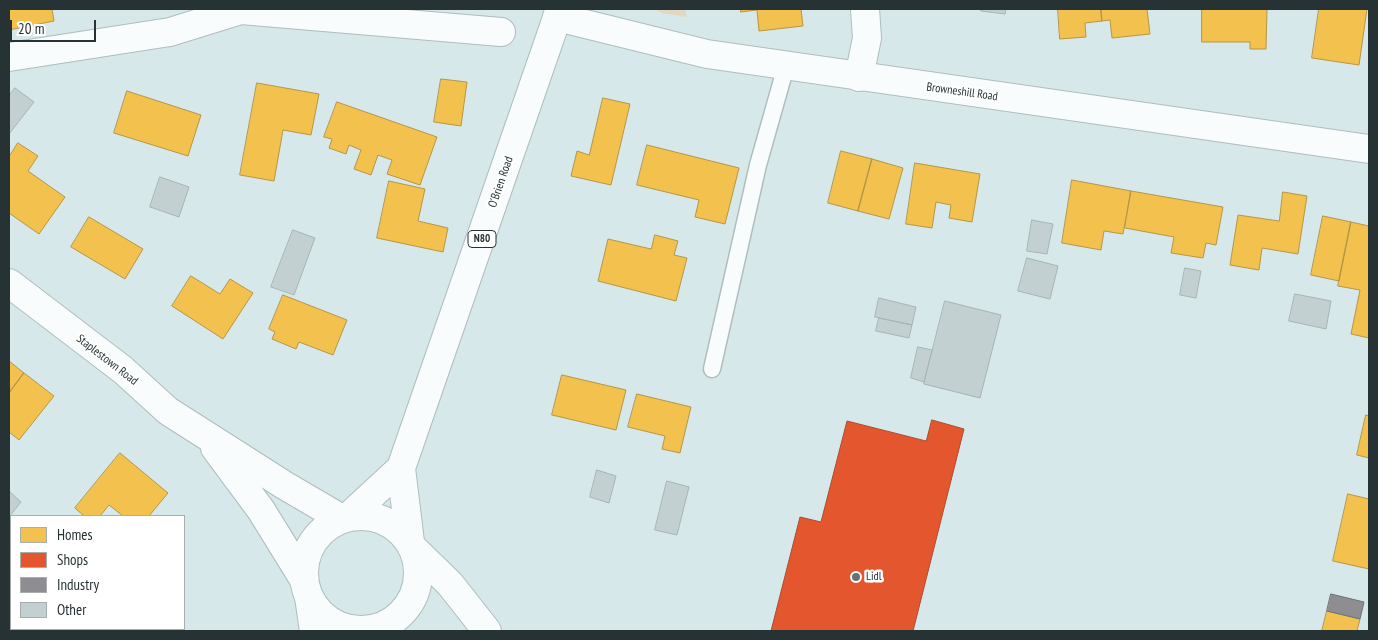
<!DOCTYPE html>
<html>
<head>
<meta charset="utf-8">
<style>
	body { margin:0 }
	#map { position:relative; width:1378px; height:640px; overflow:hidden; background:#d6e8e9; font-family:"PT Sans Narrow",sans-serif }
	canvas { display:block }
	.frame { position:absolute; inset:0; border:10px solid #263233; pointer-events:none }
	.legend { position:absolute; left:10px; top:515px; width:175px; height:115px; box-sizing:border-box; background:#fff; border:1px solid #a8adad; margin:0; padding:6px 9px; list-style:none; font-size:15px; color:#263233 }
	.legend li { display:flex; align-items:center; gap:10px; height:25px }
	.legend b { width:25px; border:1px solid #a8adad }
	.scale { position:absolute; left:10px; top:20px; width:86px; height:22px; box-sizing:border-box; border:2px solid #263233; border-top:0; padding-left:6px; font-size:15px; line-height:18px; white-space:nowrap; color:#263233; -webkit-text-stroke:4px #fff; paint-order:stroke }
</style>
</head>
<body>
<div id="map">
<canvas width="1378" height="640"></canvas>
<div class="frame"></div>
<ul class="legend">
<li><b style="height:14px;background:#f2c14e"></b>Homes</li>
<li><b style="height:14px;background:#e4572e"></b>Shops</li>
<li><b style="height:14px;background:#8d8d92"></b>Industry</li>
<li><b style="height:14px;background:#c2d0d1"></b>Other</li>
</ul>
<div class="scale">20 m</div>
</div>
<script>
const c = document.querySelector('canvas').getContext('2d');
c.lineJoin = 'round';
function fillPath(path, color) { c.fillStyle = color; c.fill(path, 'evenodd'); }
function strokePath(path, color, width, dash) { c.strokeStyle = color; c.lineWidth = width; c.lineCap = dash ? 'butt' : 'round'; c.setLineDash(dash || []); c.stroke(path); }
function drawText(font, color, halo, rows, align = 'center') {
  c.font = font + ' "PT Sans Narrow",sans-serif'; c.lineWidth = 5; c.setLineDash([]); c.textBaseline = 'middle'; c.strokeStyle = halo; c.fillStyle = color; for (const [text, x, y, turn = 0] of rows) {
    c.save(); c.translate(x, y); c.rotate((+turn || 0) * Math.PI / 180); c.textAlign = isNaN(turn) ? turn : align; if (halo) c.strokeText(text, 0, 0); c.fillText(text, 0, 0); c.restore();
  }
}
fillPath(new Path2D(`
	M655 9H685L687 17 662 13Z`), '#e0d8c0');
const homes = new Path2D(`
	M9 9H52L54 21 9 30Z
	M741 9H801L803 26 759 31 757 10 741 12Z
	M1058 9H1101L1102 21 1085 23 1086 37 1060 39Z
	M1101 9H1147L1150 34 1112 38 1110 20 1102 21Z
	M1202 9H1267L1266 49H1250V42H1202Z
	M1319 9H1367L1359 65 1312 58Z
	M441 79 467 82 461 126 434 122Z
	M257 83 319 94 311 135 283 130 274 181 240 175Z
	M127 91 201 115 188 156 114 133Z
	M603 98 630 104 611 185 571 176 577 151 589 155Z
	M337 102 437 137 420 185 387 174 392 160 378 155 371 175 354 169 361 150 349 145 346 154 329 148 332 139 324 137Z
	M18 143 38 156 28 171 65 197 39 234 9 213V157Z
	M647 145 739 168 725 224 695 217 699 200 637 185Z
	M841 151 872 159 858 211 828 203Z
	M872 159 903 168 889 219 858 211Z
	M915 163 980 174 972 222 949 218 951 205 936 202 932 228 906 224Z
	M1072 180 1131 191 1123 234 1104 231 1101 250 1062 243Z
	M389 181 425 189 418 221 448 228 443 252 377 238Z
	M1131 191 1223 207 1216 245 1206 243 1203 258 1171 253 1174 237 1125 228Z
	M1283 192 1307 196 1298 254 1262 248 1259 270 1230 265 1238 215 1279 221Z
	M1323 216 1351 222 1339 281 1311 275Z
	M89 217 143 249 125 279 71 247Z
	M1351 222 1369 226V338L1351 334 1360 290 1338 286Z
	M655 235 678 241 674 255 687 258 676 301 598 281 608 239 651 249Z
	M191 276 220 294 230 279 253 293 223 339 172 306Z
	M283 295 347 320 333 355 299 342 296 349 272 339 275 332 269 329Z
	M9 361 24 373 9 393Z
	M24 373 54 396 19 440 9 432V393Z
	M562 375 626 390 616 430 552 415Z
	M637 394 691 407 680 453 662 449 665 436 628 427Z
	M1366 415 1369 416V458L1357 455Z
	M120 453 168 493 149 516H123L109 505 100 516H84L75 508Z
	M1348 494 1369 499V569L1333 561Z
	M1327 611 1360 619 1357 631H1322Z`);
fillPath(homes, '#f2c14e');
strokePath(homes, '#b59646', 1);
const shops = new Path2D(`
	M932 420 964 429 913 631H771L800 517 821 522 847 421 926 441Z`);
fillPath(shops, '#e4572e');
strokePath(shops, '#ab4c30', 1);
const industry = new Path2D(`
	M1331 594 1364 602 1360 619 1327 611Z`);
fillPath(industry, '#8d8d92');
strokePath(industry, '#6e7276', 1);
const building = new Path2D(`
	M981 9H1006L1005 14 981 11Z
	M15 88 34 102 9 134V96Z
	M160 177 189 187 179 217 150 207Z
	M1032 220 1053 224 1047 254 1027 251Z
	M293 230 315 238 294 295 271 287Z
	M1027 258 1058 266 1050 299 1018 291Z
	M1185 268 1201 271 1196 298 1180 295Z
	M1295 294 1331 301 1326 329 1289 321Z
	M879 298 916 307 912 325 875 317Z
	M945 301 1001 315 980 398 924 384Z
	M879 318 912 325 909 338 876 331Z
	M918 347 932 350 924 382 911 378Z
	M597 470 616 476 609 503 590 497Z
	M667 481 689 487 677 535 655 530Z
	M9 491 21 502 9 517Z`);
fillPath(building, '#c2d0d1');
strokePath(building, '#a7b4b5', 1);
const service = new Path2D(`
	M712 369 758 165 786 66`);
const minor = new Path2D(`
	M9 57 170 32 241 10 501 32
	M859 77 867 38 865 9`);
const tertiary = new Path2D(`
	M557 17 707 54 1369 149
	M309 597 314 631
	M372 631 374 630`);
const secondary = new Path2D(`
	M9 283 123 370 168 411 284 485 342 519
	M215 448 261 510 303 578`);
const primary = new Path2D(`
	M304 573a57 57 0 1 1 114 0a57 57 0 1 1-114 0Z
	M348 517 401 468
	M410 542 401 468 560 9
	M412 547 450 584 487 631`);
strokePath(service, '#afbdbe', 19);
strokePath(minor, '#afbdbe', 30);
strokePath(tertiary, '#afbdbe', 30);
strokePath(secondary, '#afbdbe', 30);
strokePath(primary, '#afbdbe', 30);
strokePath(service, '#f9fcfc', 16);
strokePath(minor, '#f9fcfc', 28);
strokePath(tertiary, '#f9fcfc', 28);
strokePath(secondary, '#f9fcfc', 28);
strokePath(primary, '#f9fcfc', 28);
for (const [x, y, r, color] of [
	[856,577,5,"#647273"]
]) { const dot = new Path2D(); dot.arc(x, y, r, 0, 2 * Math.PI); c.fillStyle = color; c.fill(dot); strokePath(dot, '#fff', 2); }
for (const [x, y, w] of [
	[482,239,28]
]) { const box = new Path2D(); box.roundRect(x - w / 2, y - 8.5, w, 17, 4); c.fillStyle = '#fff'; c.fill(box); strokePath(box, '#263233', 1); }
drawText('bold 11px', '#263233', null, [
	["N80",482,239]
]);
drawText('12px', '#263233', '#fff', [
	["Browneshill Road",962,92,8],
	["O'Brien Road",501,182,-71],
	["Staplestown Road",107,360,38]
]);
drawText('12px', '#263233', '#fff', [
	["Lidl",866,577]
], 'left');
</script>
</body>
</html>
